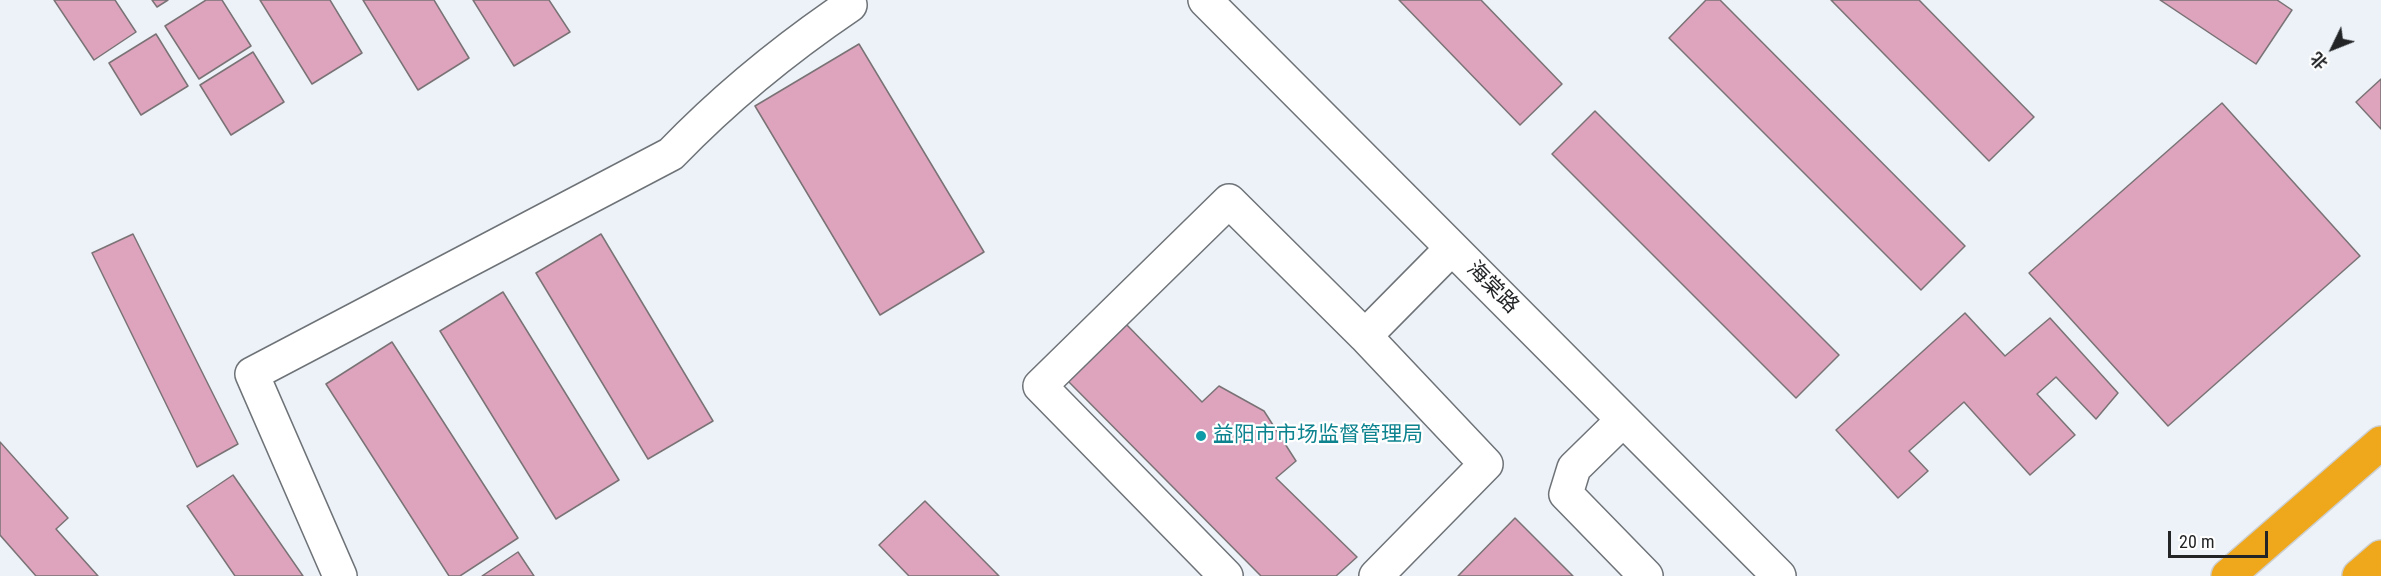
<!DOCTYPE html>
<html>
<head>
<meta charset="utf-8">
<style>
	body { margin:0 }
	#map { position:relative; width:2381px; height:576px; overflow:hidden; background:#ecf2f8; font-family:"Roboto Condensed","Noto Sans SC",sans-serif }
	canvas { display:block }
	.north { position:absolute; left:2303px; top:18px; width:60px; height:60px; -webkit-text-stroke:4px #fff; paint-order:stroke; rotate:227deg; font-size:16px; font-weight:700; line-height:24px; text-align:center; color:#222426 }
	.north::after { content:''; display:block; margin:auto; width:21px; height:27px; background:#222426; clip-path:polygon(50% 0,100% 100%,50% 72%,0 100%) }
	.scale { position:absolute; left:2168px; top:531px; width:100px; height:27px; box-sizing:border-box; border:3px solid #222426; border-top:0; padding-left:8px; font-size:18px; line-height:21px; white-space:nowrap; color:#222426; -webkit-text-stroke:4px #fff; paint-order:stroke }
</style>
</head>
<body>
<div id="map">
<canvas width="2381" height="576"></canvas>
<div class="north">北</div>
<div class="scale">20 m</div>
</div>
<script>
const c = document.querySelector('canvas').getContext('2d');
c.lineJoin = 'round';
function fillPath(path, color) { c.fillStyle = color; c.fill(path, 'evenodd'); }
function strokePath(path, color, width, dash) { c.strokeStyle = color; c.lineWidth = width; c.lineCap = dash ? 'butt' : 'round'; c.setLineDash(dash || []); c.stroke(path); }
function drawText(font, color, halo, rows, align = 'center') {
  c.font = font + ' "Roboto Condensed","Noto Sans SC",sans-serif'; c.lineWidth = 4.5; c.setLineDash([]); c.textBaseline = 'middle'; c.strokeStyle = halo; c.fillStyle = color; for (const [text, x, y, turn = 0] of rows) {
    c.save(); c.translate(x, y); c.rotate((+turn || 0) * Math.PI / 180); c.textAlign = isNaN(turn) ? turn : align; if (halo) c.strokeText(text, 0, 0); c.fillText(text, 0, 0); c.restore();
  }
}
const building = new Path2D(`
	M54 0H115L136 32 94 60Z
	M152 0H168L157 7Z
	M206 0H222L251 46 199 79 165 26Z
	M260 0H330L362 53 312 84Z
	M363 0H434L469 58 418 90Z
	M473 0H549L570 32 514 66Z
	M1399 0H1481L1562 84 1520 125Z
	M1706 0H1720L1965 246 1921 290 1669 38Z
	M1831 0H1919L2034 117 1989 161Z
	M2160 0H2277L2292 10 2256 64Z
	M156 34 188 86 141 115 109 63Z
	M859 44 984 252 880 315 755 106Z
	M253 52 284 102 231 135 200 85Z
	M2381 79V129L2356 102Z
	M2222 103 2360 256 2168 426 2029 273Z
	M1595 111 1839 355 1796 398 1552 154Z
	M133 234 238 444 197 467 92 253Z
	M601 234 713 421 648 459 536 273Z
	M503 292 619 480 556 519 440 331Z
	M1965 313 2005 356 2050 318 2118 393 2096 419 2056 377 2037 394 2075 435 2030 475 1964 402 1909 451 1928 471 1898 498 1836 430Z
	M1124 322 1202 402 1219 386 1264 411 1296 461 1276 478 1357 557 1336 576H1261L1066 379Z
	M392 342 518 538 460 576H449L326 384Z
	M0 442 68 518 56 529 98 576H36L0 535Z
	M233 475 303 576H235L187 506Z
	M925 501 999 576H909L879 545Z
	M1515 518 1573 576H1458Z
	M518 552 534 576H482Z`);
fillPath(building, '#dea3bd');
strokePath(building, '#7a7375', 1.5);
const minor = new Path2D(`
	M1205 0 1779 576
	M1365 336 1452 248
	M1623 420 1574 468 1566 494 1646 576
	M340 576 252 374 671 154C725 98 785 49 850 5
	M1226 576 1040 386 1229 201 1365 336 1486 464 1376 576`);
const highway = new Path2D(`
	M2228 576 2381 443
	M2359 576 2381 557`);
strokePath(minor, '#6e7378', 36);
strokePath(highway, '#cecfcf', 36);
strokePath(minor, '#fff', 33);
strokePath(highway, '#efa71c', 33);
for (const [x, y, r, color] of [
	[1201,436,6,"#0f9aa8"]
]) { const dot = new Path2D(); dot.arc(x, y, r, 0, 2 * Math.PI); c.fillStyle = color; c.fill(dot); strokePath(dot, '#fff', 2); }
drawText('21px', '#222426', '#fff', [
	["海棠路",1492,288,45]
]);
drawText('21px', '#0d838f', '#fff', [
	["益阳市市场监督管理局",1213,436]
], 'left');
</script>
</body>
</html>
